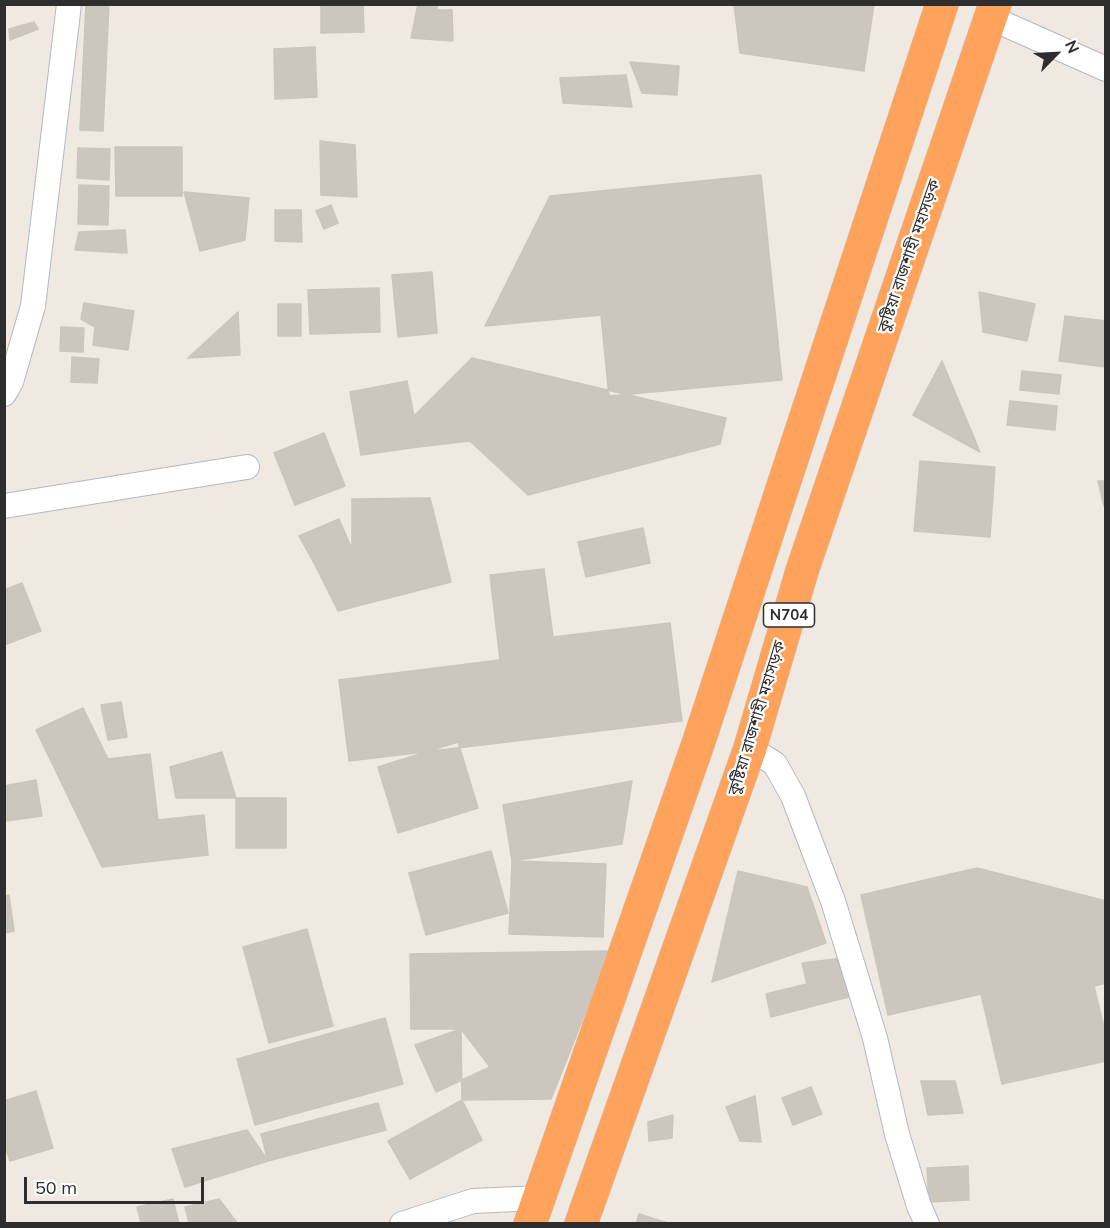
<!DOCTYPE html>
<html>
<head>
<meta charset="utf-8">
<style>
	body { margin:0 }
	#map { position:relative; width:1110px; height:1228px; overflow:hidden; background:#efe9e1; font-family:Mulish,sans-serif }
	canvas { display:block }
	.frame { position:absolute; inset:0; border:6px solid #2e2e2e; pointer-events:none }
	.north { position:absolute; left:1026px; top:24px; width:60px; height:60px; -webkit-text-stroke:4px #fff; paint-order:stroke; rotate:66deg; font-size:16px; font-weight:700; line-height:24px; text-align:center; color:#2e2e2e }
	.north::after { content:''; display:block; margin:auto; width:21px; height:27px; background:#2e2e2e; clip-path:polygon(50% 0,100% 100%,50% 72%,0 100%) }
	.scale { position:absolute; left:24px; top:1177px; width:180px; height:27px; box-sizing:border-box; border:3px solid #2e2e2e; border-top:0; padding-left:8px; font-size:18px; line-height:21px; white-space:nowrap; color:#2e2e2e; -webkit-text-stroke:4px #fff; paint-order:stroke }
</style>
</head>
<body>
<div id="map">
<canvas width="1110" height="1228"></canvas>
<div class="frame"></div>
<div class="north">N</div>
<div class="scale">50 m</div>
</div>
<script>
const c = document.querySelector('canvas').getContext('2d');
c.lineJoin = 'round';
function fillPath(path, color) { c.fillStyle = color; c.fill(path, 'evenodd'); }
function strokePath(path, color, width, dash) { c.strokeStyle = color; c.lineWidth = width; c.lineCap = dash ? 'butt' : 'round'; c.setLineDash(dash || []); c.stroke(path); }
function drawText(font, color, halo, rows, align = 'center') {
  c.font = font + ' Mulish,"Noto Sans Bengali",sans-serif'; c.lineWidth = 4.5; c.setLineDash([]); c.textBaseline = 'middle'; c.strokeStyle = halo; c.fillStyle = color; for (const [text, x, y, turn = 0] of rows) {
    c.save(); c.translate(x, y); c.rotate((+turn || 0) * Math.PI / 180); c.textAlign = isNaN(turn) ? turn : align; if (halo) c.strokeText(text, 0, 0); c.fillText(text, 0, 0); c.restore();
  }
}
const building = new Path2D(`
	M86 4H109L103 131 80 130Z
	M321 4H363L364 32 321 33Z
	M418 4H437V10H452L453 41 411 38Z
	M734 4H874L864 71 740 53Z
	M34 22 38 29 10 40 9 29Z
	M315 47 317 97 275 99 274 49Z
	M630 62 679 66 677 95 642 93Z
	M626 75 632 107 563 103 560 78Z
	M320 141 355 145 357 197 321 195Z
	M115 147H182V196H116Z
	M78 148 110 149 109 180 77 178Z
	M761 175 782 380 609 396 601 315 485 326 550 196Z
	M79 185 109 186 108 225 78 224Z
	M184 192 249 198 245 240 200 251Z
	M331 205 338 223 324 229 316 211Z
	M275 210H301L302 242 275 241Z
	M125 230 127 253 75 250 79 232Z
	M432 272 437 333 398 337 392 275Z
	M379 288 380 332 310 334 308 290Z
	M979 292 1035 304 1027 341 983 332Z
	M84 303 134 311 128 350 93 345 95 327 81 319Z
	M278 304H301V336H278Z
	M238 312 240 355 188 358Z
	M1065 316 1106 321V367L1059 361Z
	M61 327 84 328 83 352 60 351Z
	M72 357 99 359 97 383 71 382Z
	M472 358 726 418 720 444 528 495 470 441 418 447 414 416Z
	M942 361 980 452 913 415Z
	M1022 371 1061 375 1059 394 1020 390Z
	M407 381 414 416 418 447 361 455 350 392Z
	M1010 401 1057 406 1055 430 1007 425Z
	M324 433 345 486 295 505 274 453Z
	M920 461 995 467 990 537 914 531Z
	M1098 481H1106V506H1104Z
	M430 498 451 582 338 611 316 567 352 549V499Z
	M339 519 352 549 316 567 299 536Z
	M643 528 650 563 586 577 578 542Z
	M544 569 553 637 670 623 682 721 349 761 339 680 500 660 490 575Z
	M22 583 41 631 4 645V590Z
	M121 702 127 737 108 740 101 705Z
	M83 708 108 759 150 754 158 820 204 815 208 855 102 867 36 730Z
	M458 742 478 808 398 833 378 767Z
	M222 752 236 798H176L170 767Z
	M36 780 42 816 6 821 4 786Z
	M632 781 622 844 512 861 503 805Z
	M236 798H286V848H236Z
	M491 851 508 913 426 935 409 873Z
	M512 861 606 864 603 937 509 934Z
	M977 868 1106 901V983L1094 986 1106 1036V1061L1002 1084 981 994 888 1015 861 895Z
	M738 871 807 887 826 943 712 982Z
	M9 895 14 931 4 933V896Z
	M307 929 333 1026 269 1043 243 947Z
	M610 951 551 1099 462 1100 461 1029H411L410 954Z
	M843 958 856 995 771 1017 766 994 807 984 802 963Z
	M385 1018 403 1084 255 1125 237 1059Z
	M461 1029 490 1067 436 1092 415 1045Z
	M921 1081H955L963 1113 928 1115Z
	M811 1087 822 1114 793 1125 782 1098Z
	M36 1091 53 1148 10 1161 4 1143V1101Z
	M755 1096 761 1142 740 1141 726 1107Z
	M462 1100 482 1140 410 1179 388 1141Z
	M378 1103 386 1130 268 1161 261 1134Z
	M673 1115 672 1138 649 1141 648 1122Z
	M247 1130 268 1161 185 1187 172 1149Z
	M968 1166 969 1200 929 1202 927 1168Z
	M173 1199 179 1224H141L137 1207Z
	M219 1199 238 1224H189L185 1207Z
	M639 1214 671 1224H636Z`);
fillPath(building, '#cbc7bf');
strokePath(building, '#cbc5ba', 1.5);
const street = new Path2D(`
	M991 18 1106 69
	M4 394 11 382 33 306 69 4
	M4 506 247 467
	M750 748 775 764 793 796 833 901 875 1038 897 1134 919 1206 927 1224
	M402 1224 473 1201 539 1198`);
const highway = new Path2D(`
	M530 1224 699 741 942 4
	M581 1224 750 748 802 571 995 4`);
strokePath(street, '#b4b7c1', 26);
strokePath(highway, '#c9c9c9', 34);
strokePath(street, '#fff', 24);
strokePath(highway, '#ffa35c', 33);
for (const [x, y, w] of [
	[789,615,51]
]) { const box = new Path2D(); box.roundRect(x - w / 2, y - 12, w, 24, 4.5); c.fillStyle = '#fff'; c.fill(box); strokePath(box, '#2e2e2e', 1.5); }
drawText('bold 15px', '#2e2e2e', null, [
	["N704",789,615]
]);
drawText('16px', '#2e2e2e', '#fff', [
	["কুষ্টিয়া রাজশাহী মহাসড়ক",909,256,-71],
	["কুষ্টিয়া রাজশাহী মহাসড়ক",757,718,-73]
]);
</script>
</body>
</html>
